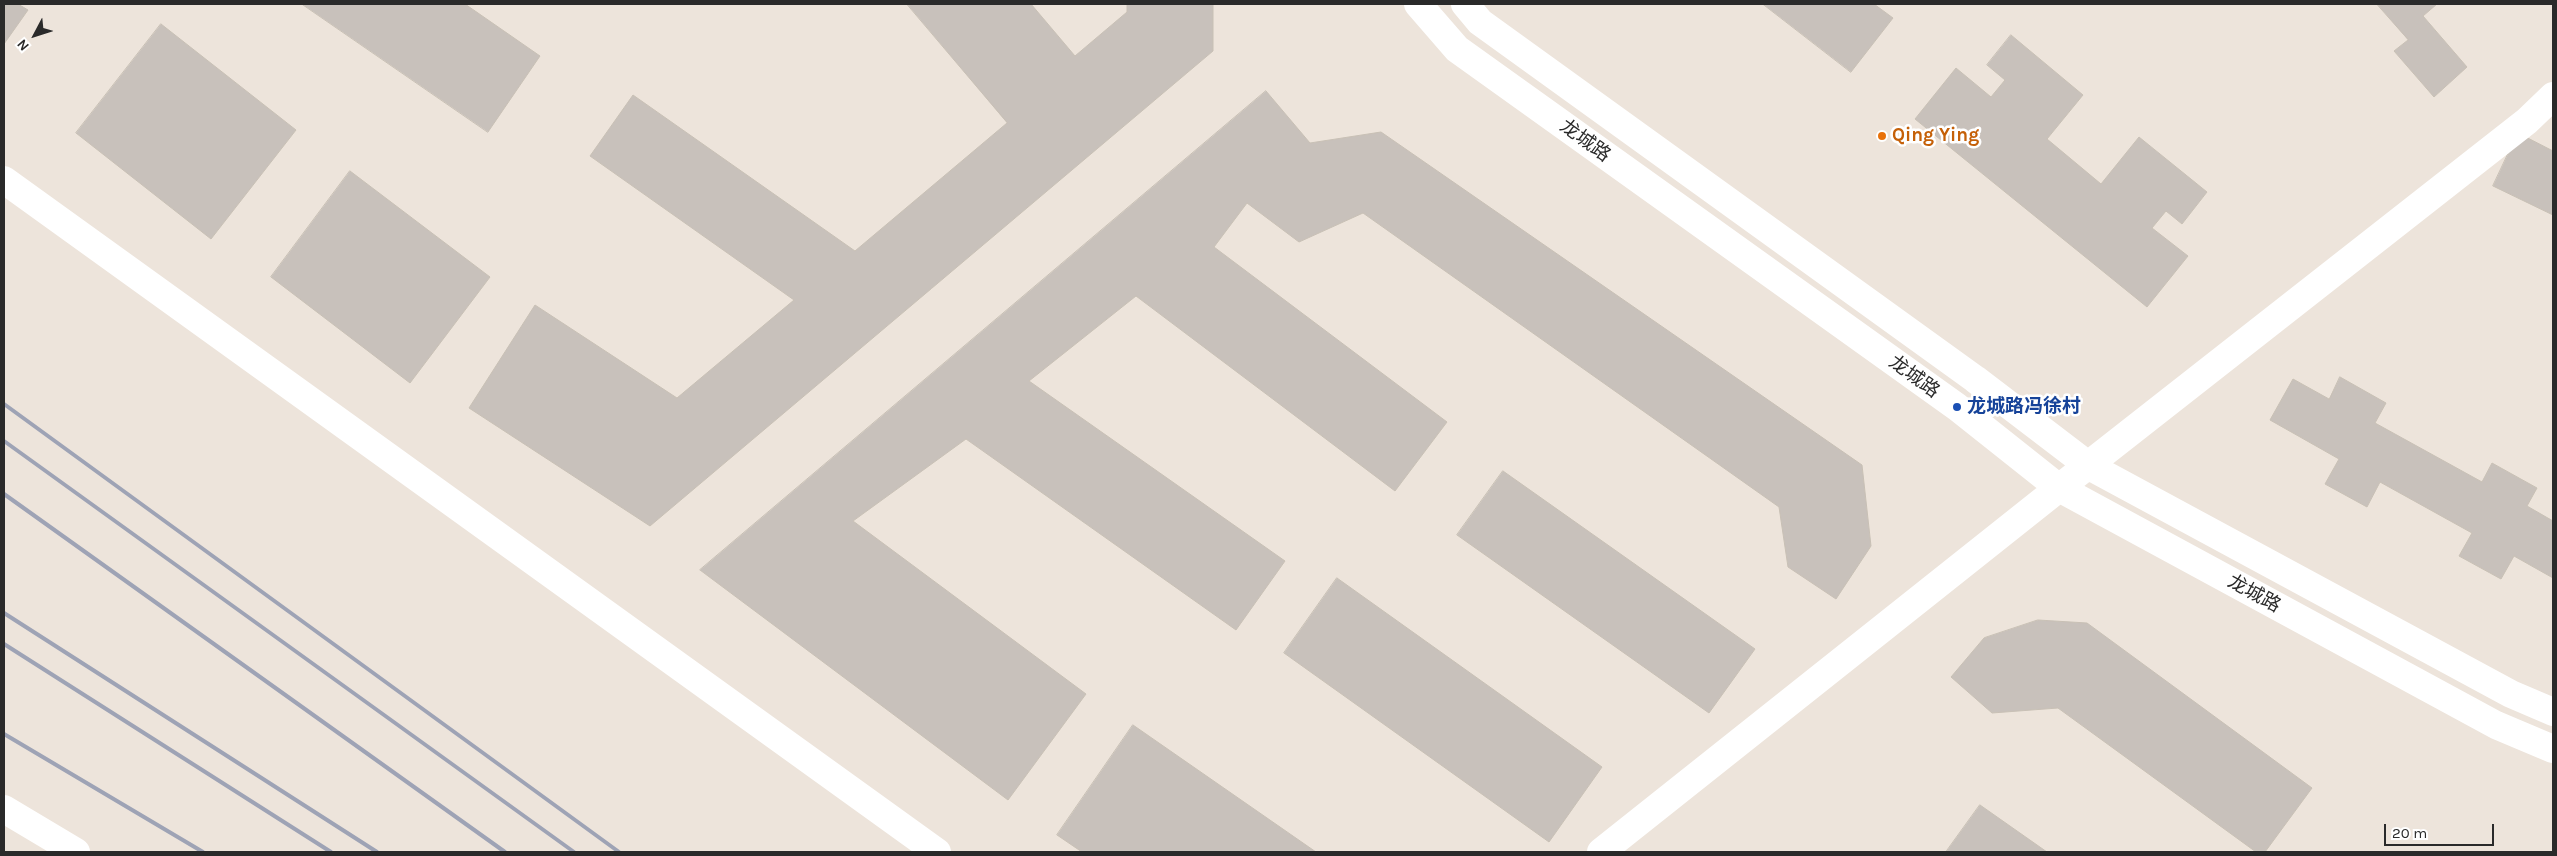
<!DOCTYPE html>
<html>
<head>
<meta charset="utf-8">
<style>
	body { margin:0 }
	#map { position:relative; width:2557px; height:856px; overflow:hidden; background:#ede4db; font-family:Karla,sans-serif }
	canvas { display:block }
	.frame { position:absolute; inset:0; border:5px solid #2a2a2a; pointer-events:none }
	.north { position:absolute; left:10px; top:10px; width:50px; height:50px; -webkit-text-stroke:4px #fff; paint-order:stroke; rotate:230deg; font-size:14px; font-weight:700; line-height:20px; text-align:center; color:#2a2a2a }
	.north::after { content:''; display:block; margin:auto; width:18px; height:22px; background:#2a2a2a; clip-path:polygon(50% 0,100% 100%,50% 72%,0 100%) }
	.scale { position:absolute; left:2384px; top:824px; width:110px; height:22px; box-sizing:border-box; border:2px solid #2a2a2a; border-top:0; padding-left:6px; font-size:15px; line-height:18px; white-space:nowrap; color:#2a2a2a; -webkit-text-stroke:4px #fff; paint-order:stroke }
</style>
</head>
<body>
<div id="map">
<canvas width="2557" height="856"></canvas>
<div class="frame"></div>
<div class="north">N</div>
<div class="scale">20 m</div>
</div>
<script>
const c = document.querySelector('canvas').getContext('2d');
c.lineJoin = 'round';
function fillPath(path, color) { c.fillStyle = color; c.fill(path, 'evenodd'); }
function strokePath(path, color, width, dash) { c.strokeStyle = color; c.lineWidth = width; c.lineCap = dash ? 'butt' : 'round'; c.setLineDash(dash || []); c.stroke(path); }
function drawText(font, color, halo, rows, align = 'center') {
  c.font = font + ' Karla,"Noto Sans SC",sans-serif'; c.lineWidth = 5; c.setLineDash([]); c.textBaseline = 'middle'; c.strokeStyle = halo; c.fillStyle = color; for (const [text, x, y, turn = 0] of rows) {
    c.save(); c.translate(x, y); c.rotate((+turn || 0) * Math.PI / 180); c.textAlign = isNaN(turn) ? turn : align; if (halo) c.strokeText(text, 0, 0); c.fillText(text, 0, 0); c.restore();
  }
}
const building = new Path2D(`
	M4 4H18L28 10 4 44Z
	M302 4H465L540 56 488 132Z
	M907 4H1031L1075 56 1127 12V4H1213V51L650 526 469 408 535 305 677 398 794 300 590 156 633 95 855 251 1007 123Z
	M1763 4H1874L1893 18 1851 72Z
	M2377 4H2437L2423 16 2467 67 2434 97 2394 51 2408 40Z
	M161 24 296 130 211 239 76 133Z
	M2011 35 2083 95 2047 139 2101 184 2139 137 2207 192 2182 224 2166 211 2152 228 2188 256 2147 307 1915 119 1956 68 1991 97 2005 80 1987 65Z
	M1266 91 1310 143 1381 132 1862 465 1871 546 1836 599 1788 567 1779 507 1363 213 1299 242 1247 203 1214 247 1447 422 1395 491 1136 296 1029 381 1285 561 1236 630 966 439 853 521 1086 694 1008 800 700 570Z
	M2518 133 2553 151V215L2493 186Z
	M350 171 490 277 410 383 271 277Z
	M2340 377 2386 403 2375 423 2482 482 2492 463 2537 488 2527 506 2553 521V578L2514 556 2501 579 2459 556 2472 533 2380 482 2367 507 2325 484 2339 459 2270 420 2293 379 2329 399Z
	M1503 471 1755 649 1709 713 1457 535Z
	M1337 578 1602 767 1549 842 1284 653Z
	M2038 620 2087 623 2312 788 2265 852H2256L2058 708 1992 713 1951 677 1984 638Z
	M1133 725 1316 852H1082L1057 835Z
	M1980 805 2047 852H1946Z`);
fillPath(building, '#c8c1bb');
strokePath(building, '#c8c0b5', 1);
strokePath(new Path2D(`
	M1418 4 1457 49 1957 407 2059 488 2496 725 2553 749
	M1465 4 1480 22 1975 379 2089 466 2511 694 2553 712
	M4 180 937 852
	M4 809 76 852
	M1601 852 2059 488 2527 121 2553 96`), '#fff', 28);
strokePath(new Path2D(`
	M4 404 619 852
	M4 441 574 852
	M4 494 505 852
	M4 613 377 852
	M4 644 331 852
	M4 734 203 852`), '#9ea3b5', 4);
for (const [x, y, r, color] of [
	[1882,136,5,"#e8710a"],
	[1957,407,5,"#1a4fb4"]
]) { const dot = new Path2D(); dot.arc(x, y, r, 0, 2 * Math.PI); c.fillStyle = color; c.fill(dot); strokePath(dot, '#fff', 2); }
drawText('bold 19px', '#c56008', '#fff', [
	["Qing Ying",1892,136]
], 'left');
drawText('19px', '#2a2a2a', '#fff', [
	["龙城路",1585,141,36],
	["龙城路",1914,377,36],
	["龙城路",2254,594,29]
]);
drawText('bold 19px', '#164399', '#fff', [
	["龙城路冯徐村",1967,407]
], 'left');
</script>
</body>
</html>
